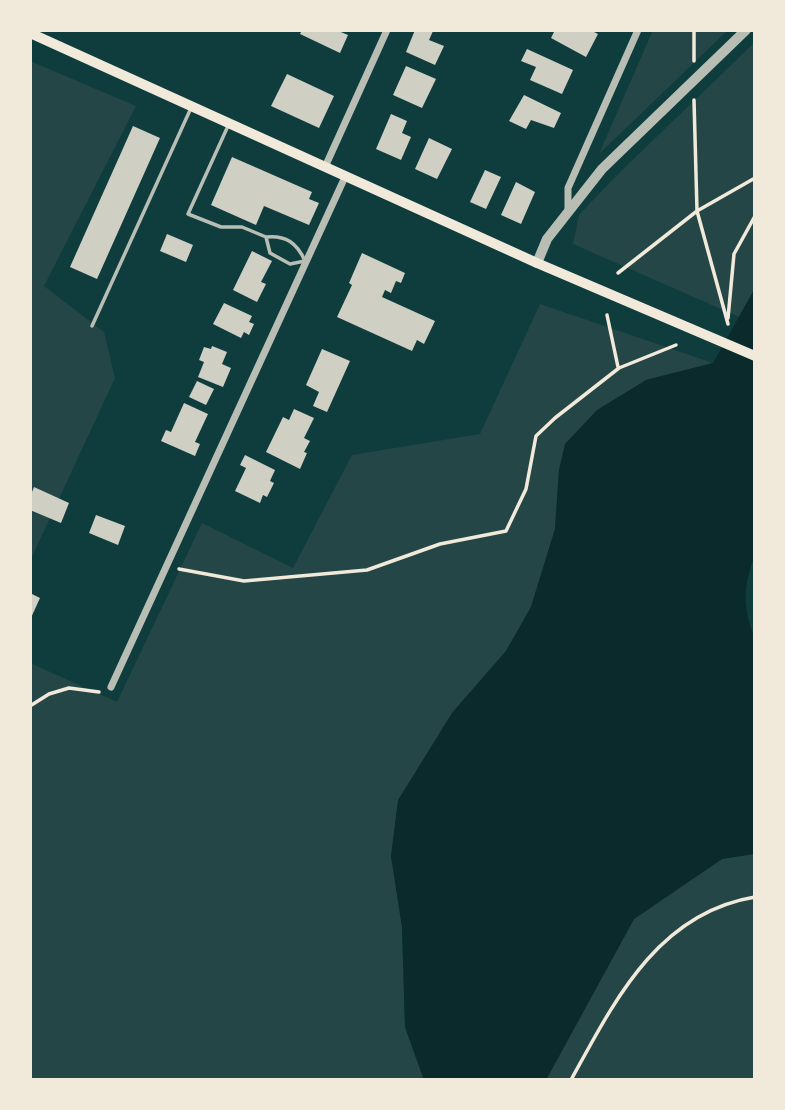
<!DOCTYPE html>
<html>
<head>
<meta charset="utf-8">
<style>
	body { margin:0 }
	#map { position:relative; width:785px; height:1110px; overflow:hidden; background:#0f3d3e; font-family:"Fira Sans",sans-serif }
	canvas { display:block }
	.frame { position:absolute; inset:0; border:32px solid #f1e9da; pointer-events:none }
</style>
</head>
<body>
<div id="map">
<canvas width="785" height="1110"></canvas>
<div class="frame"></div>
</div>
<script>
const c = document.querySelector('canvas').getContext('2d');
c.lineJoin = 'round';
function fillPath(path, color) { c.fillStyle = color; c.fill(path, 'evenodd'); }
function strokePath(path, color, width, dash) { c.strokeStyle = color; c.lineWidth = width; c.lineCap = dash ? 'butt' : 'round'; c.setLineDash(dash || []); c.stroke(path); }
fillPath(new Path2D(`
	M653 30H728L599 154Z
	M755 42V324L573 244 579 215 616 176Z
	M30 61 136 106 44 286 104 332 115 378 30 561Z
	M540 304 713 363 646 380 559 470 555 529 531 607 506 651 452 713 391 856 402 927 405 1027 424 1080H30V663L117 702 202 523 293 568 352 455 480 434Z
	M752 853 755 854V1080H546L634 919 722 859Z`), '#244646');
fillPath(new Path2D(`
	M755 288V555C743 586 742 607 755 639V854L722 859 634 919 546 1080H424L405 1027 402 927 391 856 398 800 452 713 506 651 531 607 555 529 559 470 565 444 597 410 646 380 713 363Z`), '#0a2a2b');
fillPath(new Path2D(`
	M302 30H336L348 35 340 53 300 34Z
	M415 30 433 31 429 40 444 46 435 65 406 52Z
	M555 30H590L598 34 586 57 551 38Z
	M527 49 573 70 562 94 530 80 536 67 521 61Z
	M406 66 436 79 422 108 393 95Z
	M287 74 334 96 319 128 271 106Z
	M524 95 561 113 554 128 531 120 526 129 509 121Z
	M391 114 407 121 402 133 411 137 401 160 376 149Z
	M133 126 160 138 97 279 70 267Z
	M429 138 452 149 437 179 415 169Z
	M232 157 312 192 309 199 319 203 309 225 264 206 256 225 211 205Z
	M485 170 501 177 486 209 470 202Z
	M516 182 535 192 521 224 501 215Z
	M167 234 193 245 186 262 160 251Z
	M252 251 272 261 261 282 266 284 257 302 233 290Z
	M362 253 405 273 401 283 396 281 391 293 385 290 382 297 435 321 424 344 417 340 412 351 337 317 352 285 349 283Z
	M224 303 252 316 249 322 254 324 249 335 244 332 241 338 213 324Z
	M212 346 227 352 222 364 231 368 223 387 198 377 204 362 199 360 204 347 211 349Z
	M322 349 350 361 327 412 313 406 319 392 306 385Z
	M197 381 214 389 206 405 189 397Z
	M184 403 208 414 195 442 200 444 195 456 161 441 166 430 171 432Z
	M294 409 314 418 304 438 310 441 304 452 307 453 300 469 266 452 283 417 289 420Z
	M245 455 275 470 270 481 274 483 267 497 263 495 260 503 235 491 246 468 240 465Z
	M34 487 69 503 61 523 30 510V497Z
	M96 515 125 526 118 545 89 533Z
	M30 593 40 598 30 620Z`), '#cfcfc3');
strokePath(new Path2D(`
	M694 30V61
	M618 273 697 211 694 100
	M607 315 618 367
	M728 318 734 254 755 216
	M728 324 697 211 755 178
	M179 569 244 581 367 570 440 544 506 531 526 489 536 436 555 418 619 368 676 345
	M30 706 49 694 69 688 99 692
	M571 1080C614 1002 657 913 755 897`), '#f1e9da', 3.5);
strokePath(new Path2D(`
	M228 126 188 214 221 227H242L266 237 270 253 290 264 305 261C297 243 286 235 266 237
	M92 326 191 108`), '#b8beb3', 3.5);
strokePath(new Path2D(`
	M325 167 387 30
	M568 210V188L638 30
	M111 687 345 177`), '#b8beb3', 7);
strokePath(new Path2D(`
	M537 263 547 239 602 169 746 30`), '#b8beb3', 10);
strokePath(new Path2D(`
	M30 33 537 263 755 356`), '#f1e9da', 10);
</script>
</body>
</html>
